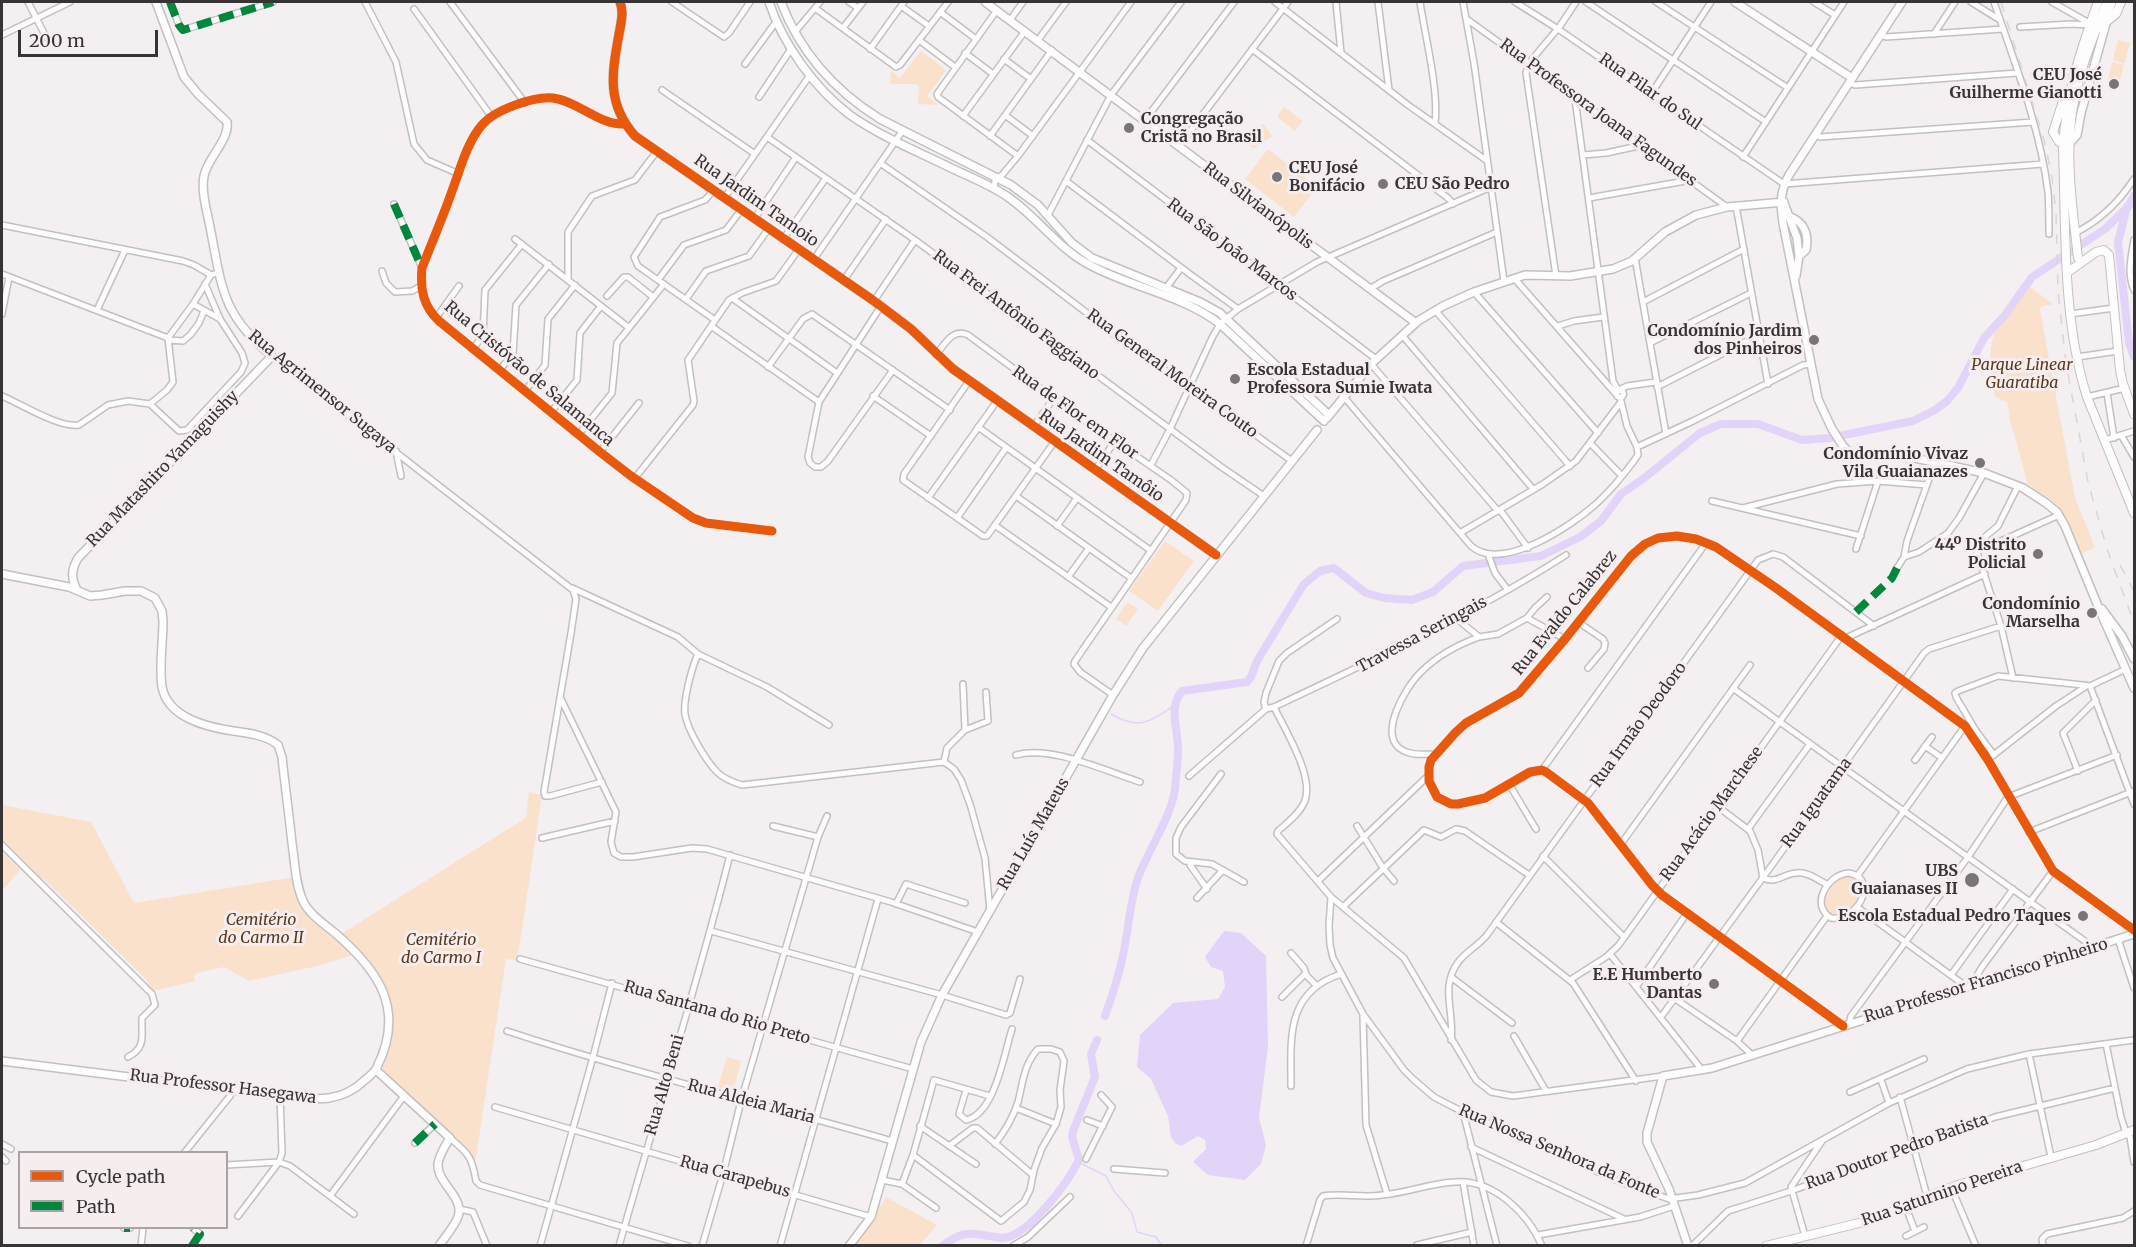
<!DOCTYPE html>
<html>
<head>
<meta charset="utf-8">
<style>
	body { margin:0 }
	#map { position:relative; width:2136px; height:1247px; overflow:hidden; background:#f4eff0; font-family:Merriweather,serif }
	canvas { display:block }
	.frame { position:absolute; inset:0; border:3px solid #373435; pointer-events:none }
	.legend { position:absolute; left:18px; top:1151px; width:210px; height:78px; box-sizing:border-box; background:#f6edef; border:2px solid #aaa3a5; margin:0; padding:8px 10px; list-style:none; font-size:18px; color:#373435 }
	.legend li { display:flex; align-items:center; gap:12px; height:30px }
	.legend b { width:30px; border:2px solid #aaa3a5 }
	.scale { position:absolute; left:18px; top:30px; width:140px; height:27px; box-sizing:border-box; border:3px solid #373435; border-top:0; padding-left:8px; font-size:18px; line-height:21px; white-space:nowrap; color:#373435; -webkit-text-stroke:4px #f6edef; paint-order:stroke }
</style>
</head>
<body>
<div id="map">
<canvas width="2136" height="1247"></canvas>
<div class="frame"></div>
<ul class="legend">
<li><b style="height:8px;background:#e8590c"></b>Cycle path</li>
<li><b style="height:8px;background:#00873e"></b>Path</li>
</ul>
<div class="scale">200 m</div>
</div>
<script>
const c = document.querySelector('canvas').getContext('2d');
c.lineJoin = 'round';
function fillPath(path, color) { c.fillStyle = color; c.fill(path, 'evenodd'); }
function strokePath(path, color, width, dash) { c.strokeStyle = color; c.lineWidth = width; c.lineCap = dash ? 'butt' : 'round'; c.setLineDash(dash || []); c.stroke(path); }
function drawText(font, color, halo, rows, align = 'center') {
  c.font = font + ' Merriweather,serif'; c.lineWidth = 6; c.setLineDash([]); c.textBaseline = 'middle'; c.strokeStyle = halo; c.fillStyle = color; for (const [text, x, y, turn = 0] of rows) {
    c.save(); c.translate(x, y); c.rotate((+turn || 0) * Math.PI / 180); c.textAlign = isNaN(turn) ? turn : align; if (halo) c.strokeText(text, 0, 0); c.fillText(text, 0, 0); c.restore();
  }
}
fillPath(new Path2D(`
	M2118 40 2130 43 2124 64 2113 60Z
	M921 51 946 70 927 96 938 105 918 104 919 87 916 84H890L891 71 900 78Z
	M2112 62 2124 65 2118 86 2107 83Z
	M1284 107 1303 121 1295 131 1277 117Z
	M1263 124 1272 136 1253 149 1244 137Z
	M1268 149 1317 187 1294 217 1245 179Z
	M2030 287 2053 304 2040 307V310L2075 498 2095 547 2081 554 2062 514 2051 500 2027 484C2023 462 2016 442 2010 420 2009 414 2009 408 2007 402L1996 397C1989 382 1988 346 1995 332 2002 317 2020 300 2030 287Z
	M1165 541 1194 561 1158 611 1129 591Z
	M1127 602 1138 609 1126 626 1116 619Z
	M529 792 542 795 518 956 517 960 506 959 475 1164 472 1156 383 1069C384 1057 391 1045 392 1033 399 991 370 960 341 934L526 818Z
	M2 805 91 822 134 903 295 877 304 905 353 955 317 966 249 981 224 967 196 973 194 979 196 981 153 991 145 978 43 878 41 879 2 840Z
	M2 852 20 870 2 891Z
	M1847 875 1858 880C1863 889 1861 894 1855 902 1838 927 1814 912 1832 886 1837 880 1840 877 1847 875Z
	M727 1057 741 1061 733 1092 718 1087Z
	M886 1197 937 1225 920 1245 855 1246Z`), '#fae1cc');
fillPath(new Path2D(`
	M1224 931 1241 933 1266 956 1268 1047 1259 1118 1266 1145 1261 1164 1245 1180 1208 1175 1193 1162 1206 1149 1205 1140 1198 1136 1181 1146 1175 1143 1171 1137 1168 1116 1151 1079 1137 1067 1140 1035 1173 1003 1218 999 1225 987 1223 971 1211 967 1205 957Z`), '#e2d4f8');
strokePath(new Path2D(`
	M1111 714C1140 731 1150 721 1174 706
	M1078 1162 1106 1176 1114 1191 1132 1213 1137 1232 1156 1237 1162 1246`), '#e2d4f8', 1.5);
strokePath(new Path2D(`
	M2127 207 2118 242 2129 343 2134 357
	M1105 1016C1113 994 1120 972 1124 950 1129 926 1130 901 1138 878 1148 850 1171 818 1175 789 1176 776 1178 762 1178 748 1178 729 1168 707 1182 691L1247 682 1251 677 1257 661 1304 584 1320 571 1334 568 1366 593 1384 598 1412 600 1433 592 1463 566 1541 556 1580 537 1601 521 1621 494 1643 479 1700 433 1721 424H1758L1802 440 1829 438 1913 421 1935 410 1947 401 1958 388 1984 338 2005 315 2032 277 2105 229 2128 207 2134 196
	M942 1246C961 1232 967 1232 989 1236 993 1236 999 1238 1003 1238 1029 1236 1068 1182 1079 1160L1072 1137 1073 1131 1095 1077 1091 1054 1097 1040`), '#e2d4f8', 8);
const street = new Path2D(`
	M28 2 46 37
	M170 2 179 25 183 30 273 2
	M365 2 396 62 414 144 427 160 459 174
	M450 2 525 103
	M672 2 724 37 729 33 750 2
	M849 2 858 8
	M1275 2 1408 105 1486 160
	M1336 2 1341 53
	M1378 2 1389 90
	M1420 2C1425 36 1439 90 1435 123
	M1463 2 1474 63 1504 281
	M1515 2 1558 29 1784 184 2043 164
	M1586 2 1766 122
	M1656 2 1788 88
	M1814 2 1835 15
	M1971 2 2000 20
	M1994 2C2015 64 2040 127 2048 192 2049 206 2049 220 2049 234
	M2052 2 2089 23
	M901 6 929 26
	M815 8 896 67 900 65 948 2
	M414 9 491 116
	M997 10 937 94 938 97 1018 156
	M940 12 976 39
	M1010 20 1023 2
	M1468 20 1727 207
	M2020 27 2071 24 2090 25
	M843 28 863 2
	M795 32 820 2
	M1934 34 1955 2
	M2 35 70 2
	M1880 35 1886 37 2003 29
	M919 40 955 67
	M1038 40 1066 2
	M870 49 904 2
	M1252 49 1448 198 1453 204
	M965 53 993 74
	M1004 59 1031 79
	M745 64 776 22
	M2034 74 2074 71
	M1849 83 1855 85 2017 73
	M662 90 755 154
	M1651 94 1711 2
	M759 97 791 49
	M1575 99 1613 381 1618 390
	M1005 115 1033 136
	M963 116 1025 31
	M1145 120 1234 2
	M625 124C600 126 578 101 553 98 534 96 494 110 482 125 467 142 460 170 452 191 443 217 432 242 422 268 420 289 423 306 439 321L600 452 631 476 693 518 706 523 772 531
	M1816 134 1820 137 2033 122
	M990 136 1052 50
	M767 137 915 240 1220 466 1264 496
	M1087 140 1376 359
	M1179 146 1288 2
	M1583 155 1606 153 1643 145
	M1743 157 1844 2
	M880 163 987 237 1120 338 1292 461
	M1066 181 1191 275 1238 309
	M994 189 995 180 1002 175 1018 156 1131 2
	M714 190 705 200 660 217 634 257 638 266 715 320
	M725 197 810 75
	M1589 198 1691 180
	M394 204 422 268
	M1736 206 1768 384
	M1048 215 1111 95 1181 2
	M755 218 796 157
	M2 225 183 261 194 265 211 275
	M2075 233C2101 220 2119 202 2134 179
	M784 238 826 178
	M515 239 628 327
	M2134 240C2131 257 2127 274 2134 290
	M1635 258 1666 434
	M814 259 903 130
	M382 271 386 283 395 292 412 291 421 286
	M2 274 168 338 193 304 211 275 214 274
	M1556 276 1526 73 1529 63 1560 26 1576 2
	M1514 278 1616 394
	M568 279V232L592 196 635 180 657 151
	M658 280 684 245 726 230 742 209
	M844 280 886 219
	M1166 288 1181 268
	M1370 289 1383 281 1497 232
	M1474 292 1598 433
	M607 296 624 277H628L653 297
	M732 298 837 373
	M686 299 706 271 749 256 769 228
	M874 301 915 240
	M1643 302 1744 249
	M193 304 220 319
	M881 306 819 402 808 457 810 463 815 467H821L828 461 893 370
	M97 310 125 250
	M1435 310 1570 466
	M2 314 9 277
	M2070 314 2114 308
	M436 318 459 286
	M711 326 819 402
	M1558 326 1574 321 1603 317
	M191 334 199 323 204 311
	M1402 335 1533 489
	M169 340 183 341 189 336
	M1650 343 1751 293
	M473 349 483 335 485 290 522 244
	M936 355C945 344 952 328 968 335L1091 425 1171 480 1187 493 1186 500 1075 661 1074 664 1080 672 1113 695
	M272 356 573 590 576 599 571 633 544 792 545 796H550L602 782
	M2077 357 2118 351
	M1371 364 1498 511
	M768 367 803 319 812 314 950 410
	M500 370 513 353 516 305 549 264
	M969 381 904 474 903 480 983 536H987L1055 441
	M1657 387 1759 335
	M1619 390 1627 386 1656 382
	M1616.5 394a3.5 3.5 0 1 1 7 0a3.5 3.5 0 1 1-7 0Z
	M525 391 545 365 548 319 575 285
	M2107 393 2114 438
	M2 396C21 404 59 428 79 425L108 405 128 401 150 404 179 431 187 430 241 372 245 363 242 353 220 319 205 284
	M873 396 931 436
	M1344 397 1471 546C1502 573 1571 526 1596 504 1610 491 1622 477 1633 462L1638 455 1637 447 1627 426 1620 397
	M2087 397 2125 388
	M150 404 167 390 173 382 168 338
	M551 412 577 380 580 333 601 306
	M1034 426 1054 398
	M978 427 1150 550
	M579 434 612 393 617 343 664 284
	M2121 435 2134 457
	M2105 440 2134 431
	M1591 444 1622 476
	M1637 447 1693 421 1803 365 1811 364
	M396 451 401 476
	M600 452 639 403
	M1151 465 1170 429 1212 338 1220 324 1238 309 1317 262 1491 187
	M1095 470 1115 441
	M635 478 693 405 694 401 688 360 729 300 742 293 776 281 799 249
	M1016 496 1131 578
	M928 498 997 401
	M1712 501 1861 536
	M1743 508 1837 484 1878 481 1927 485
	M1500 510 1528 548
	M957 518 1006 448
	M996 526 1111 607
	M1057 526 1077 498
	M1460 533 1543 484 1576 461 1621 402
	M2001 541 2059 515
	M1856 549 1878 481
	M1488 554 1495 573 1507 589
	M1904 557 1919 552 1948 533 1959 518 1984 473
	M1897 568 1904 557 1907 541 1935 462
	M1068 577 1089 548
	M572 588 678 637 698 654 767 687 829 725
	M1456 618 1479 637 1498 634 1527 618 1565 639
	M1527 618 1535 608 1547 597
	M1578 622 1603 639 1605 643 1604 649 1588 668
	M1846 638 1985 574
	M698 654C692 667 683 700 685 714 687 729 706 761 717 772 724 779 732 782 742 785L944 762 947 748 965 730 963 684
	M2013 678 2001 626 1976 549 1979 542 1998 526 2018 486
	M2090 686 2134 804
	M1734 689 2093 947
	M561 699 616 812 611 842 614 853 621 857H633L692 848 707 849 891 902 978 932
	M1274 707C1285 730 1316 779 1304 803 1299 814 1287 823 1278 831L1277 834 1331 897 1404 958 1476 1080 1491 1092 1513 1096 1663 1076
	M1266 709 1274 707C1373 660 1474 614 1566 555
	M1266 709 1264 702 1266 693 1279 661 1287 653 1337 619
	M965 730 988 721 986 692
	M1925 746 1942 758
	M1437 754C1426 754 1414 756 1404 751 1375 738 1406 686 1421 672 1438 655 1457 645 1479 637
	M1016 755C1052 745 1105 771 1140 782
	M1994 755 1976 731 1956 697 1955 693 1958 691 1998 676 2074 684 2090 686 2126 669
	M1991 757 2056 706 2085 687
	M1915 760 1932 737
	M944 762 954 769 961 780 970 804 985 858 990 911
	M1542 770 1706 543
	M2078 771 2063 733 2096 700
	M1221 774 1181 827 1176 838V854L1185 861 1212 864 1244 882
	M1189 776 1266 709
	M1509 784 1536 829
	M1717 806 1750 831 1758 850 1763 878C1777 884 1783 874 1796 873 1807 871 1818 880 1828 885
	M773 826 818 837 827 816
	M1357 826 1383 868 1394 881
	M1748 829 1810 744
	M2029 832 2134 791
	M542 838 615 821
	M1621 844 1750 665
	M2 845 152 994 155 1005 142 1018C141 1035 147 1047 128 1057
	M1543 856 1624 937
	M1190 865 1207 889
	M1849 873C1880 879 1858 921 1831 918 1809 905 1828 874 1849 873Z
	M1858 875 1965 726
	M1318 881 1429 775
	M1331 897 1329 925 1330 945 1333 958 1363 1014 1404 1070 1413 1079 1434 1097 1463 1112 1623 1183 1669 1199 1698 1195 1745 1183 1889 1103 1967 1069 2029 1054 2134 1040
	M1197 898 1223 870
	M896 904 906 884 965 903
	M1344 906 1424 830 1441 837 1456 829 1465 831 1529 875
	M1857 907 1967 987
	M1496 922 1573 983 1636 1081
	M711 931 942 995 1006 1015 1010 1013 1020 979
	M2118 939 2134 988
	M1291 953 1304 968 1306 974
	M1610 954 1702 1070
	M520 959 913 1069
	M1951 975 2013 889
	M1451 977 1512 1023
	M1570 980 1606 957 1618 946 1842 635
	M1971 986 1982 967 2053 871
	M1636 987 1687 913
	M1282 997 1305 974 1317 986
	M1674 998 1737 1041 1752 1055
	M1363 1016 1366 1125 1387 1194
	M1661 1017 1767 872 1924 653 1929 649 2001 626
	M1849 1024 1851 1016 1968 857 2008 797 2117 755
	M1843 1026 1662 895 1652 885 1588 803 1546 772 1542 770 1530 772 1485 798 1458 804H1451L1437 797 1429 781V767L1431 760 1456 732 1466 723 1519 693 1565 639 1631 556 1645 544 1658 538 1677 536 1696 539 1716 547 1776 588 1965 726 1988 760 2053 871 2134 930
	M507 1031C634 1073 764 1104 892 1141
	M1514 1036 1546 1091
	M1451 1040C1455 1012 1439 987 1459 961 1467 951 1479 945 1487 935L1758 560 1773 554 1783 557 1874 626
	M1737 1041 1827 916
	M2106 1044 2121 1117 2126 1133 2130 1137 2134 1162
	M2029 1054 2051 1157
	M1881 1080 1889 1103
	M1291 1086C1291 1039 1285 992 1341 974
	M966 1090 959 1114 966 1120C995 1114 1004 1054 1012 1029
	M1850 1092 1924 1059
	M280 1096 282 1153 279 1162 290 1166 354 1214
	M1900 1097 1927 1196
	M495 1107 871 1217
	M1016 1108 1056 1124
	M1463 1112 1497 1246
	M1087 1120 1103 1126
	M920 1126 976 1164
	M450 1138C469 1154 472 1157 476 1181L480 1185 688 1246
	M415 1143 435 1124
	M2 1144 11 1149
	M949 1146 973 1128H977L1033 1175
	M1471 1147 1624 1219
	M185 1152 230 1096 232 1090
	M913 1155 1001 1221 1024 1202 1030 1190 1034 1170 1042 1148 1056 1124 1061 1107 1060 1090 1064 1061 1060 1052 1051 1049H1038C1024 1064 1023 1082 1018 1102 1013 1118 1005 1131 995 1144
	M2 1157 6 1161
	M1086 1159 1112 1107 1101 1095
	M226 1165 279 1162
	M1114 1169 1165 1173
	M882 1180 902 1184 936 1208
	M1463 1182 1474 1246
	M902 1184 913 1155 934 1080 990 1096
	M1951 1187 1976 1246
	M330 1196 404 1096
	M1905 1205 1915 1231
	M459 1209 473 1212 487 1246
	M238 1216 279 1162
	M124 1228H130
	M1538 1235 1640 1217 1674 1206
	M1805 1236 1791 1187 1822 1141
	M1906 1236 1924 1227
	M1417 1245 1472 1232
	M141 1246 143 1228
	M192 1246 200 1234 193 1228
	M540 1246 593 1057 612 983
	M619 1246C656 1115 697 986 730 855
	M702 1246 723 1174 741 1101 818 837
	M780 1246 878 899
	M1013 1246 1028 1237 1070 1197
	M1306 1246 1320 1200 1323 1196C1343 1193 1363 1198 1382 1195 1407 1193 1430 1183 1455 1182 1493 1179 1528 1213 1542 1246
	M1692 1246 1728 1211 1791 1191 1995 1117 2115 1088
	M2043 1246 2042 1239 2047 1234 2123 1218 2134 1211`);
const secondary = new Path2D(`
	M620 2C624 12 621 23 619 34 612 73 606 103 635 136L874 301 911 329 953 369 1216 555
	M769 2C783 44 814 88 850 115 880 136 914 150 947 166 967 176 989 184 1008 197 1037 217 1058 248 1088 264 1129 287 1183 295 1220 324L1324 421
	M781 2C800 52 835 91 880 119L1011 185 1038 205 1072 243 1092 258 1200 302 1220 313 1329 415
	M985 2 1416 323
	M1735 2 1852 78
	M1902 2 1789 175C1780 191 1780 205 1783 223L1818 399 1832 429 1843 446 1850 453 1915 458 1984 473 2023 488 2046 503 2057 512 2065 526 2100 611 2134 688
	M2070 143 2077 135 2081 113 2112 2
	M1784 203 1797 238 1799 256 1796 276
	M1788 216C1804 221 1809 234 1806 250L1799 256
	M1327 418 1371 364 1418 321 1443 306 1474 292 1525 275 1570 276 1613 269 1632 261 1665 232 1696 215 1727 207 1784 202
	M2 574 69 587 90 596 102 595 125 591H141L155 598 162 611 163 621C163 642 159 666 162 687 168 718 207 727 233 731 248 733 266 735 278 745L282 757C285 786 289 814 292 843 295 862 295 883 303 901 309 914 324 924 335 933 378 970 406 1009 377 1067 375 1072 370 1076 365 1080 339 1105 312 1099 280 1096L2 1061
	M77 590C71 578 71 570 78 558L272 356C221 314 222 287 210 227 207 211 201 192 204 176 207 159 230 139 227 122L198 94 184 77 156 2
	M2102 609 2122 636 2134 659
	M376 1070 450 1138C445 1146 439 1155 438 1164 437 1184 465 1197 458 1217 454 1227 445 1237 439 1246
	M849 1246 871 1217 921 1042 942 995 1113 695 1143 648 1317 430
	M1688 1246 1669 1189 1647 1142V1133L1663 1076 1712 1068 2134 934`);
const primary = new Path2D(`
	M2098 2C2080 52 2066 93 2063 148 2066 230 2062 318 2087 397L2134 513
	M2096 30 2116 14 2121 2
	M2067 96 2063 101 2053 132 2059 142 2068 143
	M2082 262 2078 258C2073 213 2066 165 2071 120 2076 78 2092 40 2107 2
	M2068 272 2096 252 2104 250 2109 255 2120 370 2123 384 2134 414
	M1766 1246 1879 1218 1910 1203 1961 1184 2096 1145 2134 1130`);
strokePath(street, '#c3c0c0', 8);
strokePath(secondary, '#c3c0c0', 10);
strokePath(primary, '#c3c0c0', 10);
strokePath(street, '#fdfdfd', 5);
strokePath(secondary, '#fdfdfd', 7);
strokePath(primary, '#fdfdfd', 8);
strokePath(new Path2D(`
	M2001 2 2045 143 2052 177 2056 214 2058 292 2066 363 2088 482 2107 549 2134 623
	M2120 565 2134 591`), '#d8d6d6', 1.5, [10, 10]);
strokePath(new Path2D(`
	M170 2 179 25 183 30 273 2
	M394 204 422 268
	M1856 612 1892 578 1897 568
	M415 1143 435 1124
	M124 1228H130
	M192 1246 200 1234 193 1228`), '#00873e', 8, [15, 8]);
strokePath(new Path2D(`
	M620 2C624 12 621 23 619 34 612 73 606 103 635 136L874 301 911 329 953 369 1216 555
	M625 124C600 126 578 101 553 98 534 96 494 110 482 125 467 142 460 170 452 191 443 217 432 242 422 268 420 289 423 306 439 321L600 452 631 476 693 518 706 523 772 531
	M1843 1026 1662 895 1652 885 1588 803 1546 772 1542 770 1530 772 1485 798 1458 804H1451L1437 797 1429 781V767L1431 760 1456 732 1466 723 1519 693 1565 639 1631 556 1645 544 1658 538 1677 536 1696 539 1716 547 1776 588 1965 726 1988 760 2053 871 2134 930`), '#e8590c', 9);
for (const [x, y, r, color] of [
	[2114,84,6,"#797576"],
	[1129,128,6,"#797576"],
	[1277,177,6,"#797576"],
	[1383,184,6,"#797576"],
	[1814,340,6,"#797576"],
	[1235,379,6,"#797576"],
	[1980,463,6,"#797576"],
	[2038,554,6,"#797576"],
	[2092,613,6,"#797576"],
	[1972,880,8,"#797576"],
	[2083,916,6,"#797576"],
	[1714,984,6,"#797576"]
]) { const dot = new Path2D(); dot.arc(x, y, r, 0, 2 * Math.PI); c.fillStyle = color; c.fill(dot); strokePath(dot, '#f6edef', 2); }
drawText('bold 16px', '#373435', '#f6edef', [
	["CEU José",2102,75],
	["Guilherme Gianotti",2102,93],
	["Congregação",1141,119,"left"],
	["Cristã no Brasil",1141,137,"left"],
	["CEU José",1289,168,"left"],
	["Bonifácio",1289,186,"left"],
	["CEU São Pedro",1395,184,"left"],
	["Condomínio Jardim",1802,331],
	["dos Pinheiros",1802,349],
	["Escola Estadual",1247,370,"left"],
	["Professora Sumie Iwata",1247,388,"left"],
	["Condomínio Vivaz",1968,454],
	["Vila Guaianazes",1968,472],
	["44º Distrito",2026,545],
	["Policial",2026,563],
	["Condomínio",2080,604],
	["Marselha",2080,622],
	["UBS",1958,871],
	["Guaianases II",1958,889],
	["Escola Estadual Pedro Taques",2071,916],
	["E.E Humberto",1702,975],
	["Dantas",1702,993]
], 'right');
drawText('16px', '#373435', '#f6edef', [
	["Rua Pilar do Sul",1650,92,35],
	["Rua Professora Joana Fagundes",1598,113,36],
	["Rua Jardim Tamoio",756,201,35],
	["Rua Silvianópolis",1258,206,37],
	["Rua São João Marcos",1232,250,37],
	["Rua Frei Antônio Faggiano",1016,315,37],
	["Rua Cristóvão de Salamanca",529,374,40],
	["Rua General Moreira Couto",1172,374,36],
	["Rua Agrimensor Sugaya",322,392,39],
	["Rua de Flor em Flor",1075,413,35],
	["Rua Jardim Tamôio",1101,456,35],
	["Rua Matashiro Yamaguishy",163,469,-46],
	["Rua Evaldo Calabrez",1565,613,-51],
	["Travessa Seringais",1422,635,-28],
	["Rua Irmão Deodoro",1639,725,-54],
	["Rua Iguatama",1817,803,-54],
	["Rua Acácio Marchese",1712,814,-54],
	["Rua Luís Mateus",1034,834,-60],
	["Rua Professor Francisco Pinheiro",1986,981,-17],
	["Rua Santana do Rio Preto",717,1013,16],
	["Rua Alto Beni",665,1085,-74],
	["Rua Professor Hasegawa",223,1087,7],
	["Rua Aldeia Maria",751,1102,15],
	["Rua Nossa Senhora da Fonte",1559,1152,23],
	["Rua Doutor Pedro Batista",1897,1152,-20],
	["Rua Carapebus",735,1177,16],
	["Rua Saturnino Pereira",1942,1194,-19]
]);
drawText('italic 16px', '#583b1e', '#f6edef', [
	["Parque Linear",2022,365],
	["Guaratiba",2022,383],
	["Cemitério",261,920],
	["do Carmo II",261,938],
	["Cemitério",441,940],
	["do Carmo I",441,958]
]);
</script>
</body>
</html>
